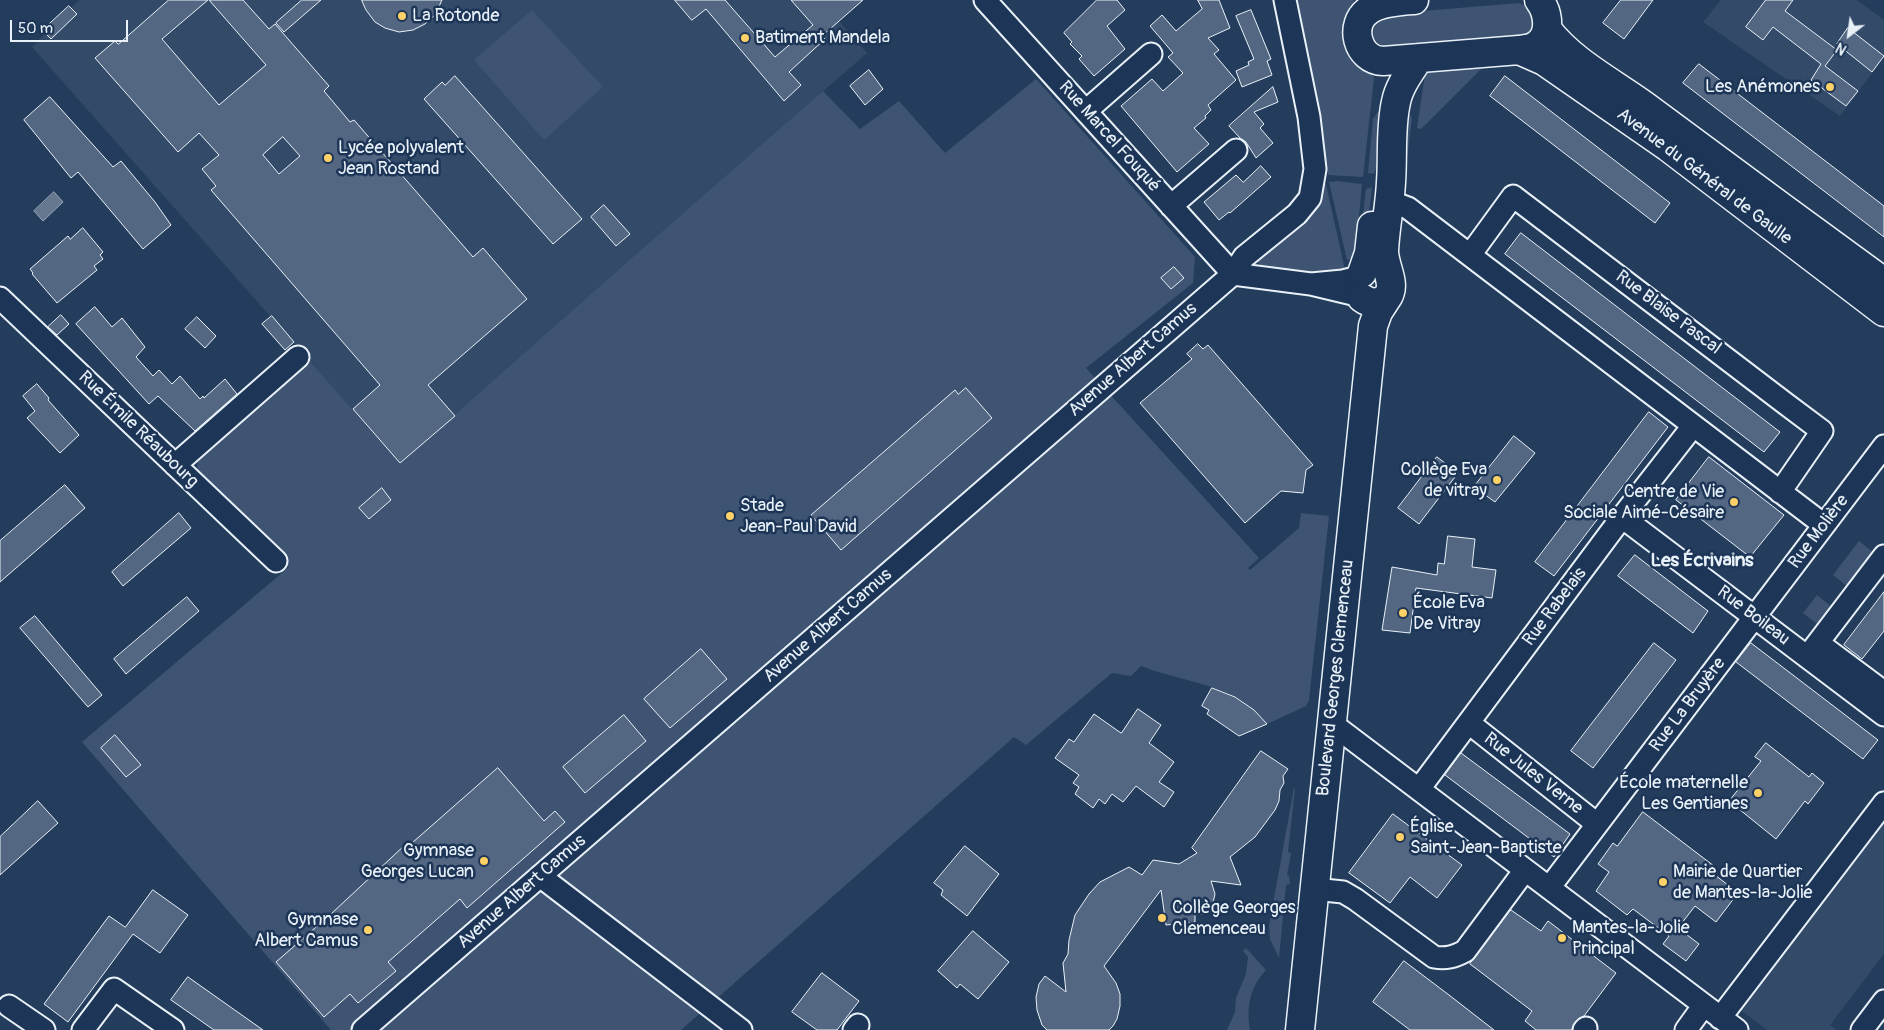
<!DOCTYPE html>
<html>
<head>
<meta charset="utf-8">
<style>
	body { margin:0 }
	#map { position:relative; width:1884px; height:1030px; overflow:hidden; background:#253d5d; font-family:Pangolin,sans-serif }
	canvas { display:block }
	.north { position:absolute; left:1824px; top:10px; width:50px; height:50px; -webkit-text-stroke:4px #1d3557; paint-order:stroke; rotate:210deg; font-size:14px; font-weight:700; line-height:20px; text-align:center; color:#e8f1f8 }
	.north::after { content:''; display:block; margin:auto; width:18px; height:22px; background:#e8f1f8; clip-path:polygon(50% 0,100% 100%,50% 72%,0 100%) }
	.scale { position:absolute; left:10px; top:20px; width:118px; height:22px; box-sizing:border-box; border:2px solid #e8f1f8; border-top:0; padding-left:6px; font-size:15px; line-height:18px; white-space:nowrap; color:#e8f1f8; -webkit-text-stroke:4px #1d3557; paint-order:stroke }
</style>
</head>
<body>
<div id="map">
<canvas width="1884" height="1030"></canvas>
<div class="north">N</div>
<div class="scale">50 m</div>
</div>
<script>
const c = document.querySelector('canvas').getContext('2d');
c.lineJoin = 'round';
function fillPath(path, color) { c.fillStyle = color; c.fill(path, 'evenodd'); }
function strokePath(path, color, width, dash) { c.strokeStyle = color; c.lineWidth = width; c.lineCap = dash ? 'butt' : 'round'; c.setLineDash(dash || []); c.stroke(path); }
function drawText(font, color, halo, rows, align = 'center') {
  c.font = font + ' Pangolin,sans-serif'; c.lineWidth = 5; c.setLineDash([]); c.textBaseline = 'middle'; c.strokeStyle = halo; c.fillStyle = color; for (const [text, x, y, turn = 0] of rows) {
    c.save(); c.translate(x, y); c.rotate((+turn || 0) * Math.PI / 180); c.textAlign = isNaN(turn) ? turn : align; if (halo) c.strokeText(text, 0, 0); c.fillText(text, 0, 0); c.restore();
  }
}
fillPath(new Path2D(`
	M79 0H857L860 3 839 21 867 53 619 269 400 463 32 47Z
	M1721 0H1857L1884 20V57L1840 116 1703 22Z
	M1884 814V954L1830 1025 1837 1030H1767L1738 1008Z`), '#334a68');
fillPath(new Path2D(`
	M1293 0H1354L1352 12 1363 65 1372 73 1374 78 1363 177 1328 175Z
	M1519 3 1529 7 1536 19 1532 31 1525 36 1385 48C1366 38 1372 23 1387 14Z
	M532 10 603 87 544 140 474 60Z
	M1485 65 1421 129 1417 128 1425 74 1431 71Z
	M1036 79 1195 257 1193 283 1086 368 1259 558 1248 568 1250 570 1299 528 1301 513 1329 516 1309 700 1306 706 1267 724C1257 713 1247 703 1234 696 1205 682 1172 678 1141 666L1131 676 1112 673 1026 745 1014 737 681 1030H331L82 742 289 567 197 475 198 450 308 359 400 463 619 269 823 91 860 129 899 101 945 153Z
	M1388 105 1382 154 1374 174 1368 173 1373 119 1377 113Z
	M1403 108 1412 118 1405 176Z
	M1337 181 1362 184 1355 258 1347 260 1329 182Z
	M1323 184H1326L1345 270 1324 273 1260 266 1257 260 1303 221Z
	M1372 187 1366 238 1361 232 1366 189Z
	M1859 541 1874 553 1848 587 1833 575Z
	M1817 595 1832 607 1818 625 1803 613Z
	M1294 788H1295L1288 852 1291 853 1287 875 1289 876 1290 884 1286 885 1279 958 1270 939 1269 926Z
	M1246 948 1266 970C1250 987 1246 1007 1250 1030H1227L1235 1012 1236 998 1246 974 1248 957 1243 951Z`), '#3e5472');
const water = new Path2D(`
	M54 192 63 202 43 221 34 211Z`);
fillPath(water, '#657890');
strokePath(water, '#99a8ba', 1);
const building = new Path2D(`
	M169 0H208L162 39 219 105 266 65 209 0H243L269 29 275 24 329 86 324 91 350 122 354 120 473 257 483 248 527 299 428 385 455 416 400 463 353 409 380 385 211 190 216 186 202 169 219 155 199 133 178 152 95 58 115 41 118 44ZM283 137 300 156 279 174 263 155Z
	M302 0H321L284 32 276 23Z
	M362 0H442L435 15 425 24 413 30 399 32 385 28 375 22 366 10Z
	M675 0H725L775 57 813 25 791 0H863L822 36 825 39 789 72 801 85 784 101 706 9 692 20Z
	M1097 0H1117L1125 10 1107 26 1125 49 1094 76 1079 59 1082 56 1070 44 1072 42 1064 33Z
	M1198 0H1219L1230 28 1208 38 1219 50 1214 54 1236 80 1208 105 1211 110 1205 116 1206 118 1194 128 1209 144 1177 172 1121 106 1152 79 1163 91 1183 73 1168 57 1173 53 1150 26 1162 15 1176 31 1202 9Z
	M1621 0H1653L1624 39 1603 23Z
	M1766 0H1793L1785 11 1837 50 1825 66 1858 91 1846 106 1811 80 1821 64 1773 27 1763 40 1746 27Z
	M69 6 77 14 51 39 45 33V28Z
	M1251 10 1271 59 1267 61 1272 75 1242 87 1236 71 1249 65 1248 62 1254 59 1236 16Z
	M1848 28 1884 56 1872 72 1837 44Z
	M1699 64 1884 206V237L1683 83Z
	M869 70 883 89 865 105 850 86Z
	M455 76 582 219 553 244 424 99 442 82 445 85Z
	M1505 76 1670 203 1655 223 1490 96Z
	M1273 87 1278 102 1254 112 1264 124 1260 128 1273 143 1256 158 1246 142 1240 138 1229 126Z
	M50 97 113 167 121 161 155 202 171 225 143 249 78 172 71 178 24 120Z
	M1261 166 1271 177 1230 213 1229 212 1219 220 1204 202 1236 175 1243 182Z
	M604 205 630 234 616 246 591 217Z
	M83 228 103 252 100 255 103 259 94 266 97 270 57 303 32 274 33 273 30 269 68 236 70 239Z
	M1521 233 1780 432 1764 452 1505 254Z
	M1174 267 1184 278 1171 289 1161 278Z
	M95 307 112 327 122 318 145 347 136 357 153 376 159 370 172 384 180 376 200 399 203 396 204 398 225 379 237 394 195 431 158 396 149 404 76 324Z
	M61 315 69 324 57 335 48 327Z
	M272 316 294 342 285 350 262 324Z
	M197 317 216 336 205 348 185 329Z
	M1198 344 1203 349 1208 345 1313 465 1306 470 1303 493 1281 491 1245 523 1140 403 1192 359 1187 354Z
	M37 384 49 398 48 400 79 435 60 453 27 418 35 411 23 396Z
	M966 388 992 418 841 550 811 515 955 390 958 394Z
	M1649 412 1668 427 1554 576 1535 562Z
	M1514 436 1535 453 1495 502 1474 487Z
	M1437 457 1458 473 1419 524 1398 508Z
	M1709 457 1784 515 1750 557 1676 500Z
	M65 485 85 508 0 582V541Z
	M382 488 391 500 369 519 359 508Z
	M179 513 191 528 123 586 112 572Z
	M1448 536 1475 539 1472 567 1496 570 1492 598 1416 588 1410 633 1382 630 1392 567 1437 575 1438 563 1444 564Z
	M1635 555 1708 611 1693 633 1618 576Z
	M1884 592V631L1862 659 1844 645Z
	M187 597 199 611 126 674 114 659Z
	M35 616 102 695 88 707 20 628Z
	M1654 643 1676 660 1593 768 1571 751Z
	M1751 643 1878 740 1863 759 1736 662Z
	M701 649 727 679 670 728 644 699Z
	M1212 688 1235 697 1254 710 1267 724 1239 736 1207 714 1209 710 1202 706Z
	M1138 709 1161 725 1149 743 1174 762 1159 782 1174 792 1164 807 1136 786 1123 802 1112 794 1105 804 1099 799 1093 808 1075 794 1079 787 1073 783 1079 775 1055 758 1069 739 1074 742 1094 714 1121 733Z
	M624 715 646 741 585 793 563 767Z
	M115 735 141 765 126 777 101 748Z
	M1766 743 1809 777 1812 773 1824 783 1808 804 1805 801 1776 839 1729 801 1761 761 1755 757Z
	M1261 751 1288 769 1283 776 1284 783 1280 790 1279 801 1275 810 1255 837 1230 857 1241 885 1211 881 1215 894 1212 907 1206 914H1195V922L1166 925 1161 890 1104 966 1116 983 1120 994V1006L1117 1019 1113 1026 1109 1030H1047L1042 1025 1037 1010 1036 997 1039 984 1045 976 1066 992 1063 963 1068 954 1069 940 1075 915 1089 894 1100 882 1129 867 1142 875 1153 860 1179 864 1197 853 1192 848Z
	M1461 753 1570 834 1554 857 1445 775Z
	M498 768 544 821 555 811 565 822 467 908 460 899 388 962 396 971 358 1003 350 994 324 1017 276 962 331 914 406 844 408 846Z
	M38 801 58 823 0 875V837Z
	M1643 812 1714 866 1710 871 1738 893 1716 922 1695 906 1678 928 1699 944 1686 961 1663 944 1669 936 1633 909 1627 915 1596 891 1609 872 1598 864 1613 843 1617 846Z
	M1393 814 1462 865 1437 898 1410 877 1390 903 1349 873Z
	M965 846 999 874 967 916 941 895 943 890 934 883Z
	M153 890 188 915 160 953 133 934 68 1022 44 1004 109 916 125 927Z
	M1511 910 1541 931 1548 921 1616 973 1584 1016 1575 1022 1572 1030H1536L1525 1021 1532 1011 1470 964Z
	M973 931 1009 962 978 999 960 984 957 988 938 971Z
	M1404 961 1449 995 1494 1030H1410L1373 1002Z
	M822 973 859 1001 837 1030H817L792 1012Z
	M188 977 263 1030H214L171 1000Z`);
fillPath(building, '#536782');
strokePath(building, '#e8f1f8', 1);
const minor = new Path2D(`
	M985 0 1233 274 1244 257 1297 214 1310 198 1315 169 1309 117 1285 0
	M1086 111 1151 54
	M1389 201 1408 208 1824 525
	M1171 206 1236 150
	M1470 255 1513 196 1786 404 1822 431 1780 492
	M1359 277 1343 281 1311 284 1361 296
	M0 298 276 561
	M175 465 298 357
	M1622 517 1884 715
	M1818 643 1884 692
	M1807 657 1884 556
	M1331 723 1737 1030
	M1469 723 1597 824
	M1419 789 1622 517 1693 426
	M540 876 741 1030
	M1549 888 1884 446
	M1314 889 1343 892 1355 899 1434 957C1446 959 1454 957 1465 951L1525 870
	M9 1006 44 1030
	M1720 1018 1884 803
	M83 1030 114 989 173 1030
	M363 1030 1233 274 1311 284
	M854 1030 858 1025
	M1584 1030 1586 1028
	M1686 1030 1704 1005
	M1862 1030 1884 1001`);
const major = new Path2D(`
	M1414 0C1400 1 1381 2 1369 10 1348 24 1357 60 1383 61L1519 50C1524 49 1531 49 1535 46 1552 37 1549 13 1539 0
	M1547 29C1572 62 1612 82 1645 106 1724 165 1804 224 1884 282
	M1519 50 1544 61 1668 147 1884 312
	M1362 273 1369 253 1372 226
	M1362 298C1371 305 1385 304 1390 292 1394 281 1384 264 1384 251 1385 228 1390 205 1391 182 1393 156 1390 128 1396 102 1399 86 1410 72 1419 58
	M1300 1030 1373 326 1378 312 1389 295`);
strokePath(minor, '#e8f1f8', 25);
strokePath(major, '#e8f1f8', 31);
strokePath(minor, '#1d3557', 21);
strokePath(major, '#1d3557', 28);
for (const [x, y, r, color] of [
	[402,16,5,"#ffd166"],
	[745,38,5,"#ffd166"],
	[1830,87,5,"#ffd166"],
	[328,158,5,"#ffd166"],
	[1497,480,5,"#ffd166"],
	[1734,502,5,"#ffd166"],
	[730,516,5,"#ffd166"],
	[1403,613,5,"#ffd166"],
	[1758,793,5,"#ffd166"],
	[1400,837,5,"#ffd166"],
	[484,861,5,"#ffd166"],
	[1663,882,5,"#ffd166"],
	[1162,918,5,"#ffd166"],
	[368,930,5,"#ffd166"],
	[1562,938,5,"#ffd166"]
]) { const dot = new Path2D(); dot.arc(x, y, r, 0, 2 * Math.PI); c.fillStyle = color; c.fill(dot); strokePath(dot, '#1d3557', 2); }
drawText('18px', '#e8f1f8', '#1d3557', [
	["La Rotonde",412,16],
	["Batiment Mandela",755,38],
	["Les Anémones",1820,87,"right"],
	["Lycée polyvalent",338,148],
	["Jean Rostand",338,169],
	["Collège Eva",1487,470,"right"],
	["de vitray",1487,491,"right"],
	["Centre de Vie",1724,492,"right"],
	["Sociale Aimé-Césaire",1724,513,"right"],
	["Stade",740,506],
	["Jean-Paul David",740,527],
	["École Eva",1413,603],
	["De Vitray",1413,624],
	["École maternelle",1748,783,"right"],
	["Les Gentianes",1748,804,"right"],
	["Église",1410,827],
	["Saint-Jean-Baptiste",1410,848],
	["Gymnase",474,851,"right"],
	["Georges Lucan",474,872,"right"],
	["Mairie de Quartier",1673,872],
	["de Mantes-la-Jolie",1673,893],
	["Collège Georges",1172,908],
	["Clemenceau",1172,929],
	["Gymnase",358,920,"right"],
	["Albert Camus",358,941,"right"],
	["Mantes-la-Jolie",1572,928],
	["Principal",1572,949]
], 'left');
drawText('18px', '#e8f1f8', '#1d3557', [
	["Rue Marcel Fouqué",1109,137,48],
	["Avenue du Général de Gaulle",1704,177,37],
	["Rue Blaise Pascal",1668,313,37],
	["Avenue Albert Camus",1133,360,-41],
	["Rue Émile Réaubourg",138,430,44],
	["Rue Molière",1819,532,-53],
	["Rue Rabelais",1555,607,-53],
	["Rue Boileau",1753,616,37],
	["Avenue Albert Camus",828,626,-41],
	["Boulevard Georges Clemenceau",1336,678,-84],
	["Rue La Bruyère",1688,705,-53],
	["Rue Jules Verne",1533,774,38],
	["Avenue Albert Camus",522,892,-41]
]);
drawText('bold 19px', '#e8f1f8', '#1d3557', [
	["Les Écrivains",1702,561]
]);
</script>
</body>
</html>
